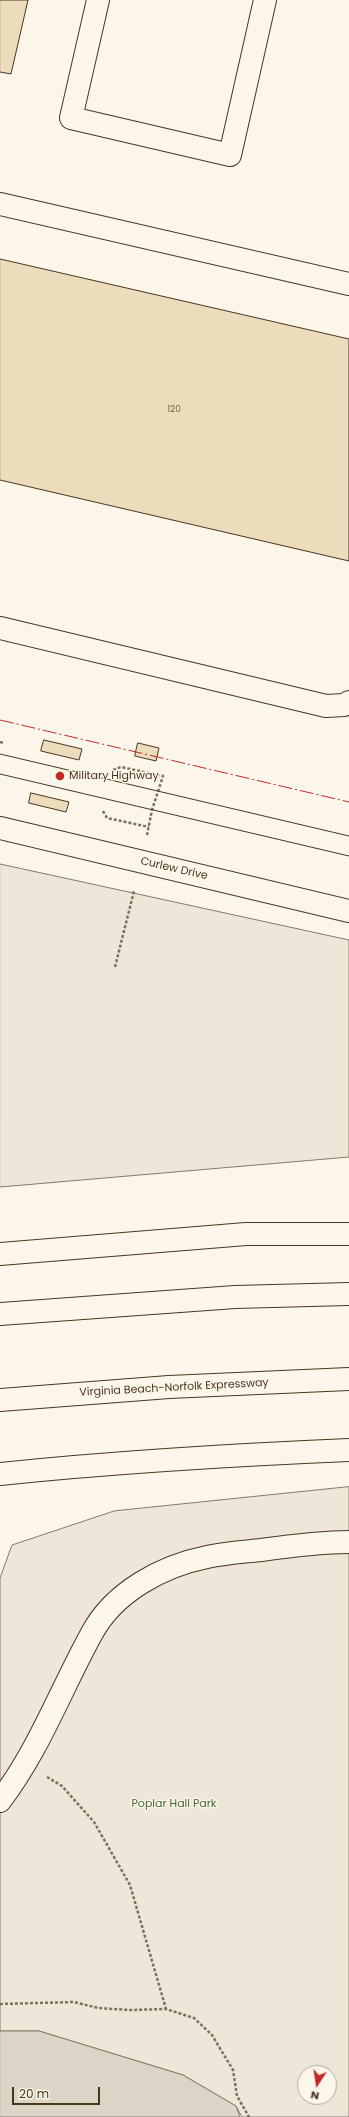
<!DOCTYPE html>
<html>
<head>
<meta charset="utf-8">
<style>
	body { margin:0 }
	#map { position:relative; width:349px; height:2117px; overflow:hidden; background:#fbf6e9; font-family:Poppins,sans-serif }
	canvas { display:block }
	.north { position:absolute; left:297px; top:2065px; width:40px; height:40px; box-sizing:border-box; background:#fbf6e9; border:1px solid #b4a999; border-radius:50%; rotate:192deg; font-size:11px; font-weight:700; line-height:16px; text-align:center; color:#4a3520 }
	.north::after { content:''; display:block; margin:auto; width:14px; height:18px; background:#c62828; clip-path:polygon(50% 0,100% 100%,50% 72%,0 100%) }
	.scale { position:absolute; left:12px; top:2087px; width:88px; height:18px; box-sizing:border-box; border:2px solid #4a3520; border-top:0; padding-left:5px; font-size:12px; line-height:14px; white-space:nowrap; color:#4a3520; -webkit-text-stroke:3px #fbf6e9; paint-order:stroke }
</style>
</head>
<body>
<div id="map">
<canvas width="349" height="2117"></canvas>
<div class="north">N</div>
<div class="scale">20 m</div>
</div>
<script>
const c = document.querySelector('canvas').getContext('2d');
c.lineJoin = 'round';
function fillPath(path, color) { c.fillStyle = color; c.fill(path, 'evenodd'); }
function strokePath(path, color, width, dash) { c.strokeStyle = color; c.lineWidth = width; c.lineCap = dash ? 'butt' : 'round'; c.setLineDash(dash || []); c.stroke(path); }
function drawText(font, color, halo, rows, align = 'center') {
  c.font = font + ' Poppins,sans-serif'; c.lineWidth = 3; c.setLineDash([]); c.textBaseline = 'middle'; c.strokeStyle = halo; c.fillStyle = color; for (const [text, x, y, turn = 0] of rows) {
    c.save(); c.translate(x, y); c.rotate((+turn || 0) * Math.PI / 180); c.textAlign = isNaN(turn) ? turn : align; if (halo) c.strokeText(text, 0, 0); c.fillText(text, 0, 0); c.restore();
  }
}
const green = new Path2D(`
	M349 1487V2117H242L236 2106 183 2075 39 2031H0V1578L12 1545 114 1511ZM305 2073H329V2097H305Z`);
fillPath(green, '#ede6d9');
strokePath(green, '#887966', 1);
const parking = new Path2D(`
	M0 864 349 940V1157L0 1187Z`);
fillPath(parking, '#ede7d9');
strokePath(parking, '#887966', 1);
const water = new Path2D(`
	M0 2031H39L183 2075 236 2106 240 2117H0Z`);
fillPath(water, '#dcd4c6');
strokePath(water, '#887966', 1);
const building = new Path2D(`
	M0 0H28L11 74 0 72Z
	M0 259 349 339V561L0 480Z
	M44 740 82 749 79 760 41 751Z
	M138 743 159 748 156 761 135 756Z
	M31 793 69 802 66 812 29 803Z`);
fillPath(building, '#ecdcbc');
strokePath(building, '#4a3520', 1);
const minor = new Path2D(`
	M98 0 71 118 230 155 265 0
	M0 204 349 284
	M0 628 326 706 344 705 349 702
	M0 828 349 911
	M0 1801C39 1750 61 1689 92 1633 114 1592 162 1566 207 1557 225 1553 243 1552 261 1550 290 1546 320 1542 349 1542`);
const highway = new Path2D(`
	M0 1254 246 1234H349
	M0 1314 235 1297 349 1294
	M0 1400 169 1387 349 1379
	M0 1474C116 1462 232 1455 349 1450`);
strokePath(minor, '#4a3520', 24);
strokePath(highway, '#4a3520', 24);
strokePath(new Path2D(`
	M0 742 4 743
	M113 770 121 767 163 776 152 810 147 835
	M103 811 107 818 149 827
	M115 967 134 891
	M47 1777 62 1786 94 1822 130 1885 166 2009
	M0 2004 74 2002 98 2008 130 2010 166 2009 194 2018 212 2035 233 2070 237 2096 249 2117`), '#7f6f5c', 2.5, [3, 2]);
strokePath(minor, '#fbf6e9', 22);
strokePath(highway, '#fbf6e9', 22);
strokePath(new Path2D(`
	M0 754 349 836
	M0 774 349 856`), '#4a3520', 1);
strokePath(new Path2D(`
	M0 720 349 802`), '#c62828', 1, [14, 3, 2, 3]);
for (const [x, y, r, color] of [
	[60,776,5,"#c62828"]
]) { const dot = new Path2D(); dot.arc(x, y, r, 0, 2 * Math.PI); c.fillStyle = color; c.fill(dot); strokePath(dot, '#fbf6e9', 1.5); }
drawText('9px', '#725f47', null, [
	["120",174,410]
]);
drawText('11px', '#4a3520', '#fbf6e9', [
	["Military Highway",69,776]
], 'left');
drawText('11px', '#4a3520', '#fbf6e9', [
	["Curlew Drive",174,869,13],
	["Virginia Beach-Norfolk Expressway",174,1388,-3]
]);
drawText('11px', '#436837', '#fbf6e9', [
	["Poplar Hall Park",174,1804]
]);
</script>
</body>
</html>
